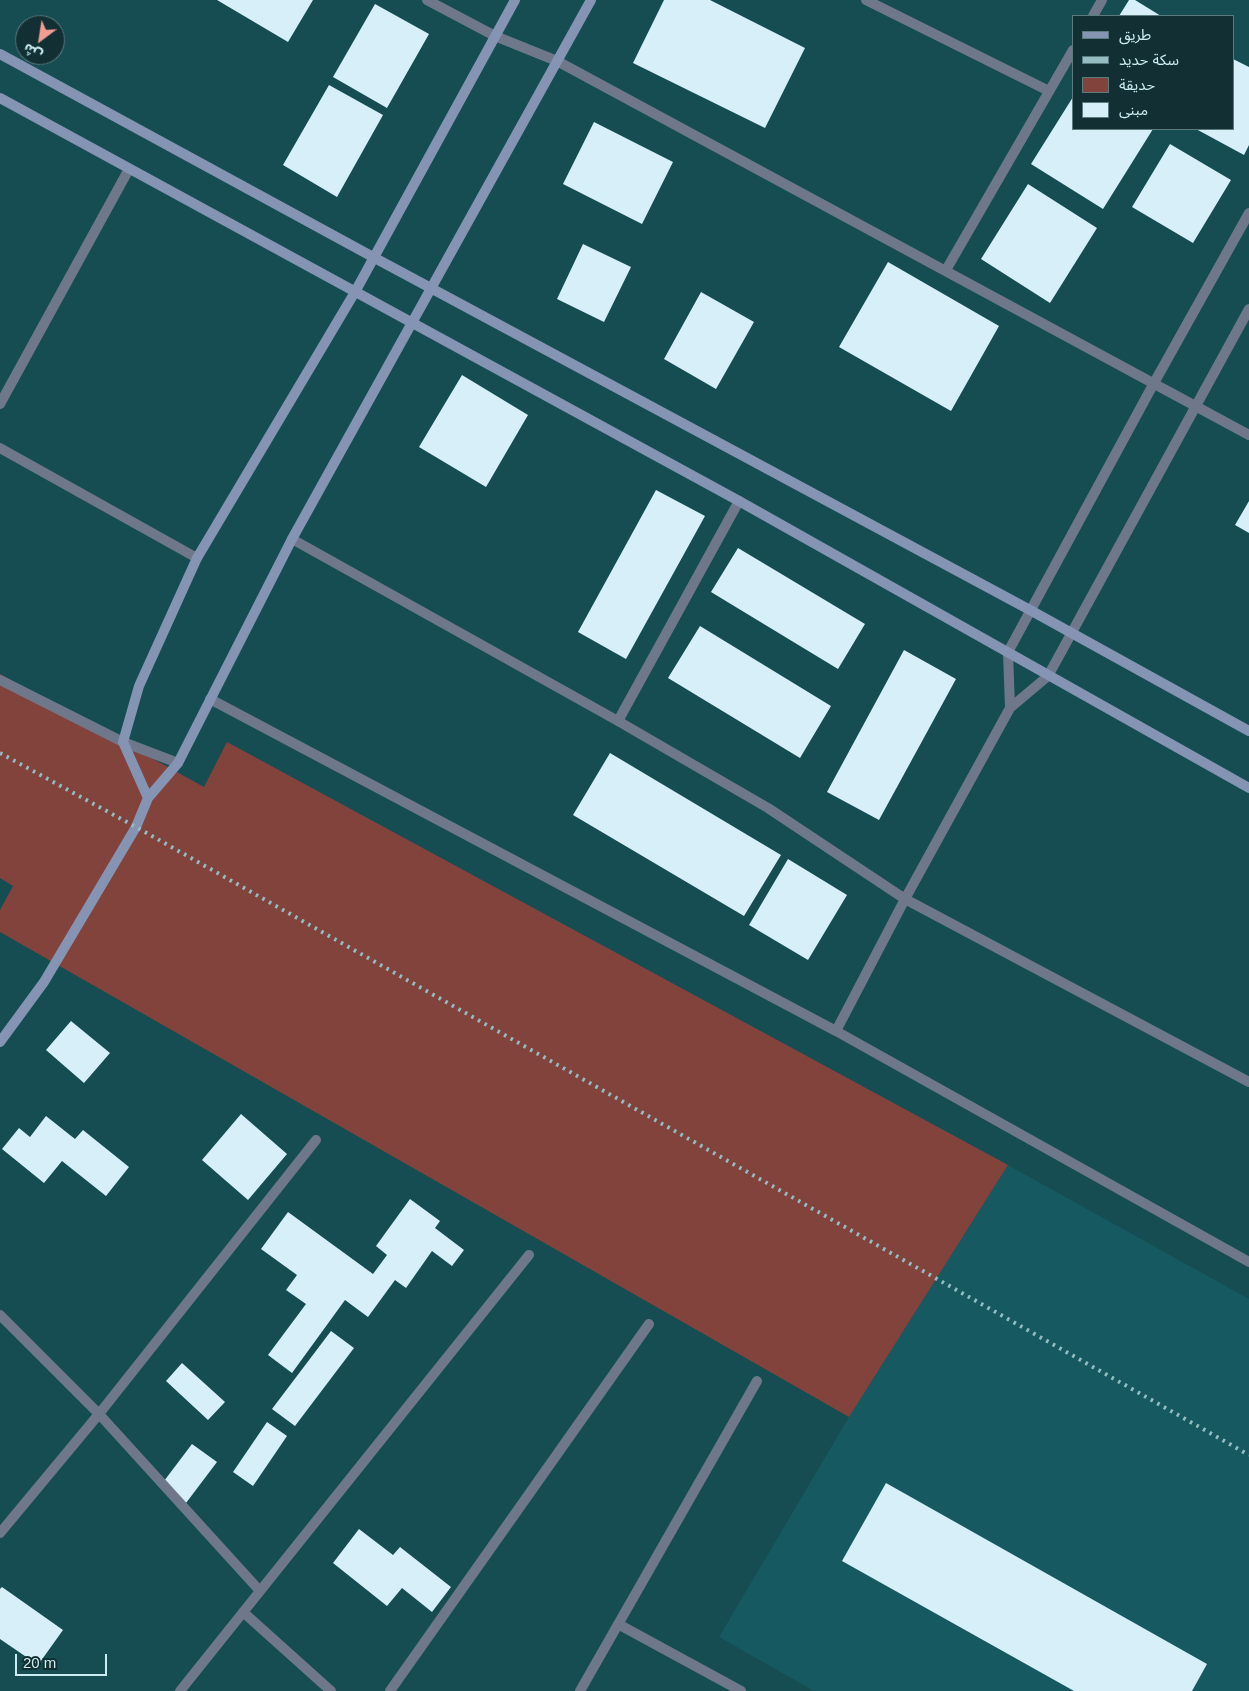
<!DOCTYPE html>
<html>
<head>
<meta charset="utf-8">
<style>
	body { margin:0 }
	#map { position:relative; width:1249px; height:1691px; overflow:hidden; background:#154d53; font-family:Arial,"Noto Sans Arabic",sans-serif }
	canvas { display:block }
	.legend { position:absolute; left:1072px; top:15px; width:162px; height:115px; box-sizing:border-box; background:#123033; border:1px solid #5c7b7f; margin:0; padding:6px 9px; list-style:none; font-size:15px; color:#caecf0 }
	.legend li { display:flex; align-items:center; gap:10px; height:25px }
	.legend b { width:25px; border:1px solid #5c7b7f }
	.north { position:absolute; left:15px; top:15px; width:50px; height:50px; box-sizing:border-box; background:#123033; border:1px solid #5c7b7f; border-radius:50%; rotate:211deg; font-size:14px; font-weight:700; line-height:20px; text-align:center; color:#caecf0 }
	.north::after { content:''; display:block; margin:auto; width:18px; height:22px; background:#f59c92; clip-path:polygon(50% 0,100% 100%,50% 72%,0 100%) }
	.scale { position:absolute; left:15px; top:1654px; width:92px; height:22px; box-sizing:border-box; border:2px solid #caecf0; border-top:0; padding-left:6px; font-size:15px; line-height:18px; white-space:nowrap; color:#caecf0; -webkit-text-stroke:4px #123033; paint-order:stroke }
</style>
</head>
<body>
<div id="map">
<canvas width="1249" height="1691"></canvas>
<ul class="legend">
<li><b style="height:6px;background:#8694b3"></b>طريق</li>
<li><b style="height:6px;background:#94bdc2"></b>سكة حديد</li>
<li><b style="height:14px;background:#82433d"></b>حديقة</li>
<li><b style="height:14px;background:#d7eff9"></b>مبنى</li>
</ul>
<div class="north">ش</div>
<div class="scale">20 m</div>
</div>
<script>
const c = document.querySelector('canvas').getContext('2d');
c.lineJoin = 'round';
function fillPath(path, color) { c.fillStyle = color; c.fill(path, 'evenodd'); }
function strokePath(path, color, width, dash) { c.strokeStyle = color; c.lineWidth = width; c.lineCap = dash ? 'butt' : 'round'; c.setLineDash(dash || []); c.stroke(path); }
fillPath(new Path2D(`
	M1008 1165 1249 1299V1691H814L719 1637 849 1417Z`), '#165961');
fillPath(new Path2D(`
	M0 674 204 787 227 742 1008 1165 849 1417 0 932V910L13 886 0 878Z`), '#82433d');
fillPath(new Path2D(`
	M217 0H313L288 42Z
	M664 0H710L805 48 765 128 633 63Z
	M1129 0H1135L1161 16H1119Z
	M375 4 429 34 387 108 333 77Z
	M1233 59 1249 67V145L1244 155 1196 129H1233Z
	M329 85 383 115 337 197 283 165Z
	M1073 97V129H1153L1103 209 1031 164Z
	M594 122 673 162 642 224 563 184Z
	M1170 144 1231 180 1193 243 1132 207Z
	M1028 184 1097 228 1050 303 981 259Z
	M583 244 631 267 604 322 557 299Z
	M888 262 999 326 951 411 839 347Z
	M701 292 754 322 716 389 664 359Z
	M462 375 528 415 486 487 419 447Z
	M656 490 705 516 626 659 578 632Z
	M1249 501V533L1235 525Z
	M738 548 865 624 838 669 711 592Z
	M700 626 831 706 800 758 668 678Z
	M904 650 956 679 879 820 827 792Z
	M610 753 781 855 744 916 573 815Z
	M788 859 847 895 808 960 749 925Z
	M71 1021 110 1053 84 1083 46 1050Z
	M241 1114 287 1154 248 1200 202 1160Z
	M46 1116 75 1139 83 1130 129 1167 106 1196 62 1161 44 1183 2 1149 19 1128 30 1137Z
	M410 1199 440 1221 435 1228 464 1250 452 1266 432 1251 406 1288 395 1280 368 1317 345 1300 292 1373 268 1355 306 1304 286 1290 297 1275 261 1249 288 1212 373 1274 387 1255 376 1246Z
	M331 1331 354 1348 295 1426 272 1409Z
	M182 1363 225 1402 208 1420 166 1381Z
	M267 1422 287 1436 253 1486 233 1472Z
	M192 1444 217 1462 186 1503 161 1485Z
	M886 1483 1207 1664 1192 1691H1074L842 1561Z
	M359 1529 393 1555 400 1547 451 1587 432 1612 402 1588 387 1606 333 1563Z
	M2 1587 63 1630 38 1665 0 1639V1589Z`), '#d7eff9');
strokePath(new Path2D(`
	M427 0 495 36 557 61 1249 435
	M866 0 1049 91
	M1093 16 1102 0
	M946 270 1073 50
	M0 404 129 169
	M0 448 197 558
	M292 539 618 721 768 808 905 899 1249 1082
	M0 680 123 742 178 763
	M210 699 836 1031 1249 1262
	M1010 708 1008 652 1154 383 1249 213
	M618 721 739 501
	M836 1031 905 899 1010 708 1048 676 1249 309
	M0 1315 99 1414 260 1591
	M0 1533 99 1414 316 1140
	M243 1612 331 1691
	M618 1624 741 1691
	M180 1691 529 1255
	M390 1691 649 1324
	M580 1691 757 1381`), '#6f788b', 10);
strokePath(new Path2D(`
	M0 54 373 257 1030 610 1249 731
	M0 98 739 501 1249 788
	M148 798 123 742 139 686 197 558 355 292 515 0
	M0 1042 44 982 136 827 148 798 178 763 292 539 591 0`), '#8694b3', 10);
strokePath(new Path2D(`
	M0 753 136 827 1249 1455`), '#94bdc2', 4, [2.5, 5]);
</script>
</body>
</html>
